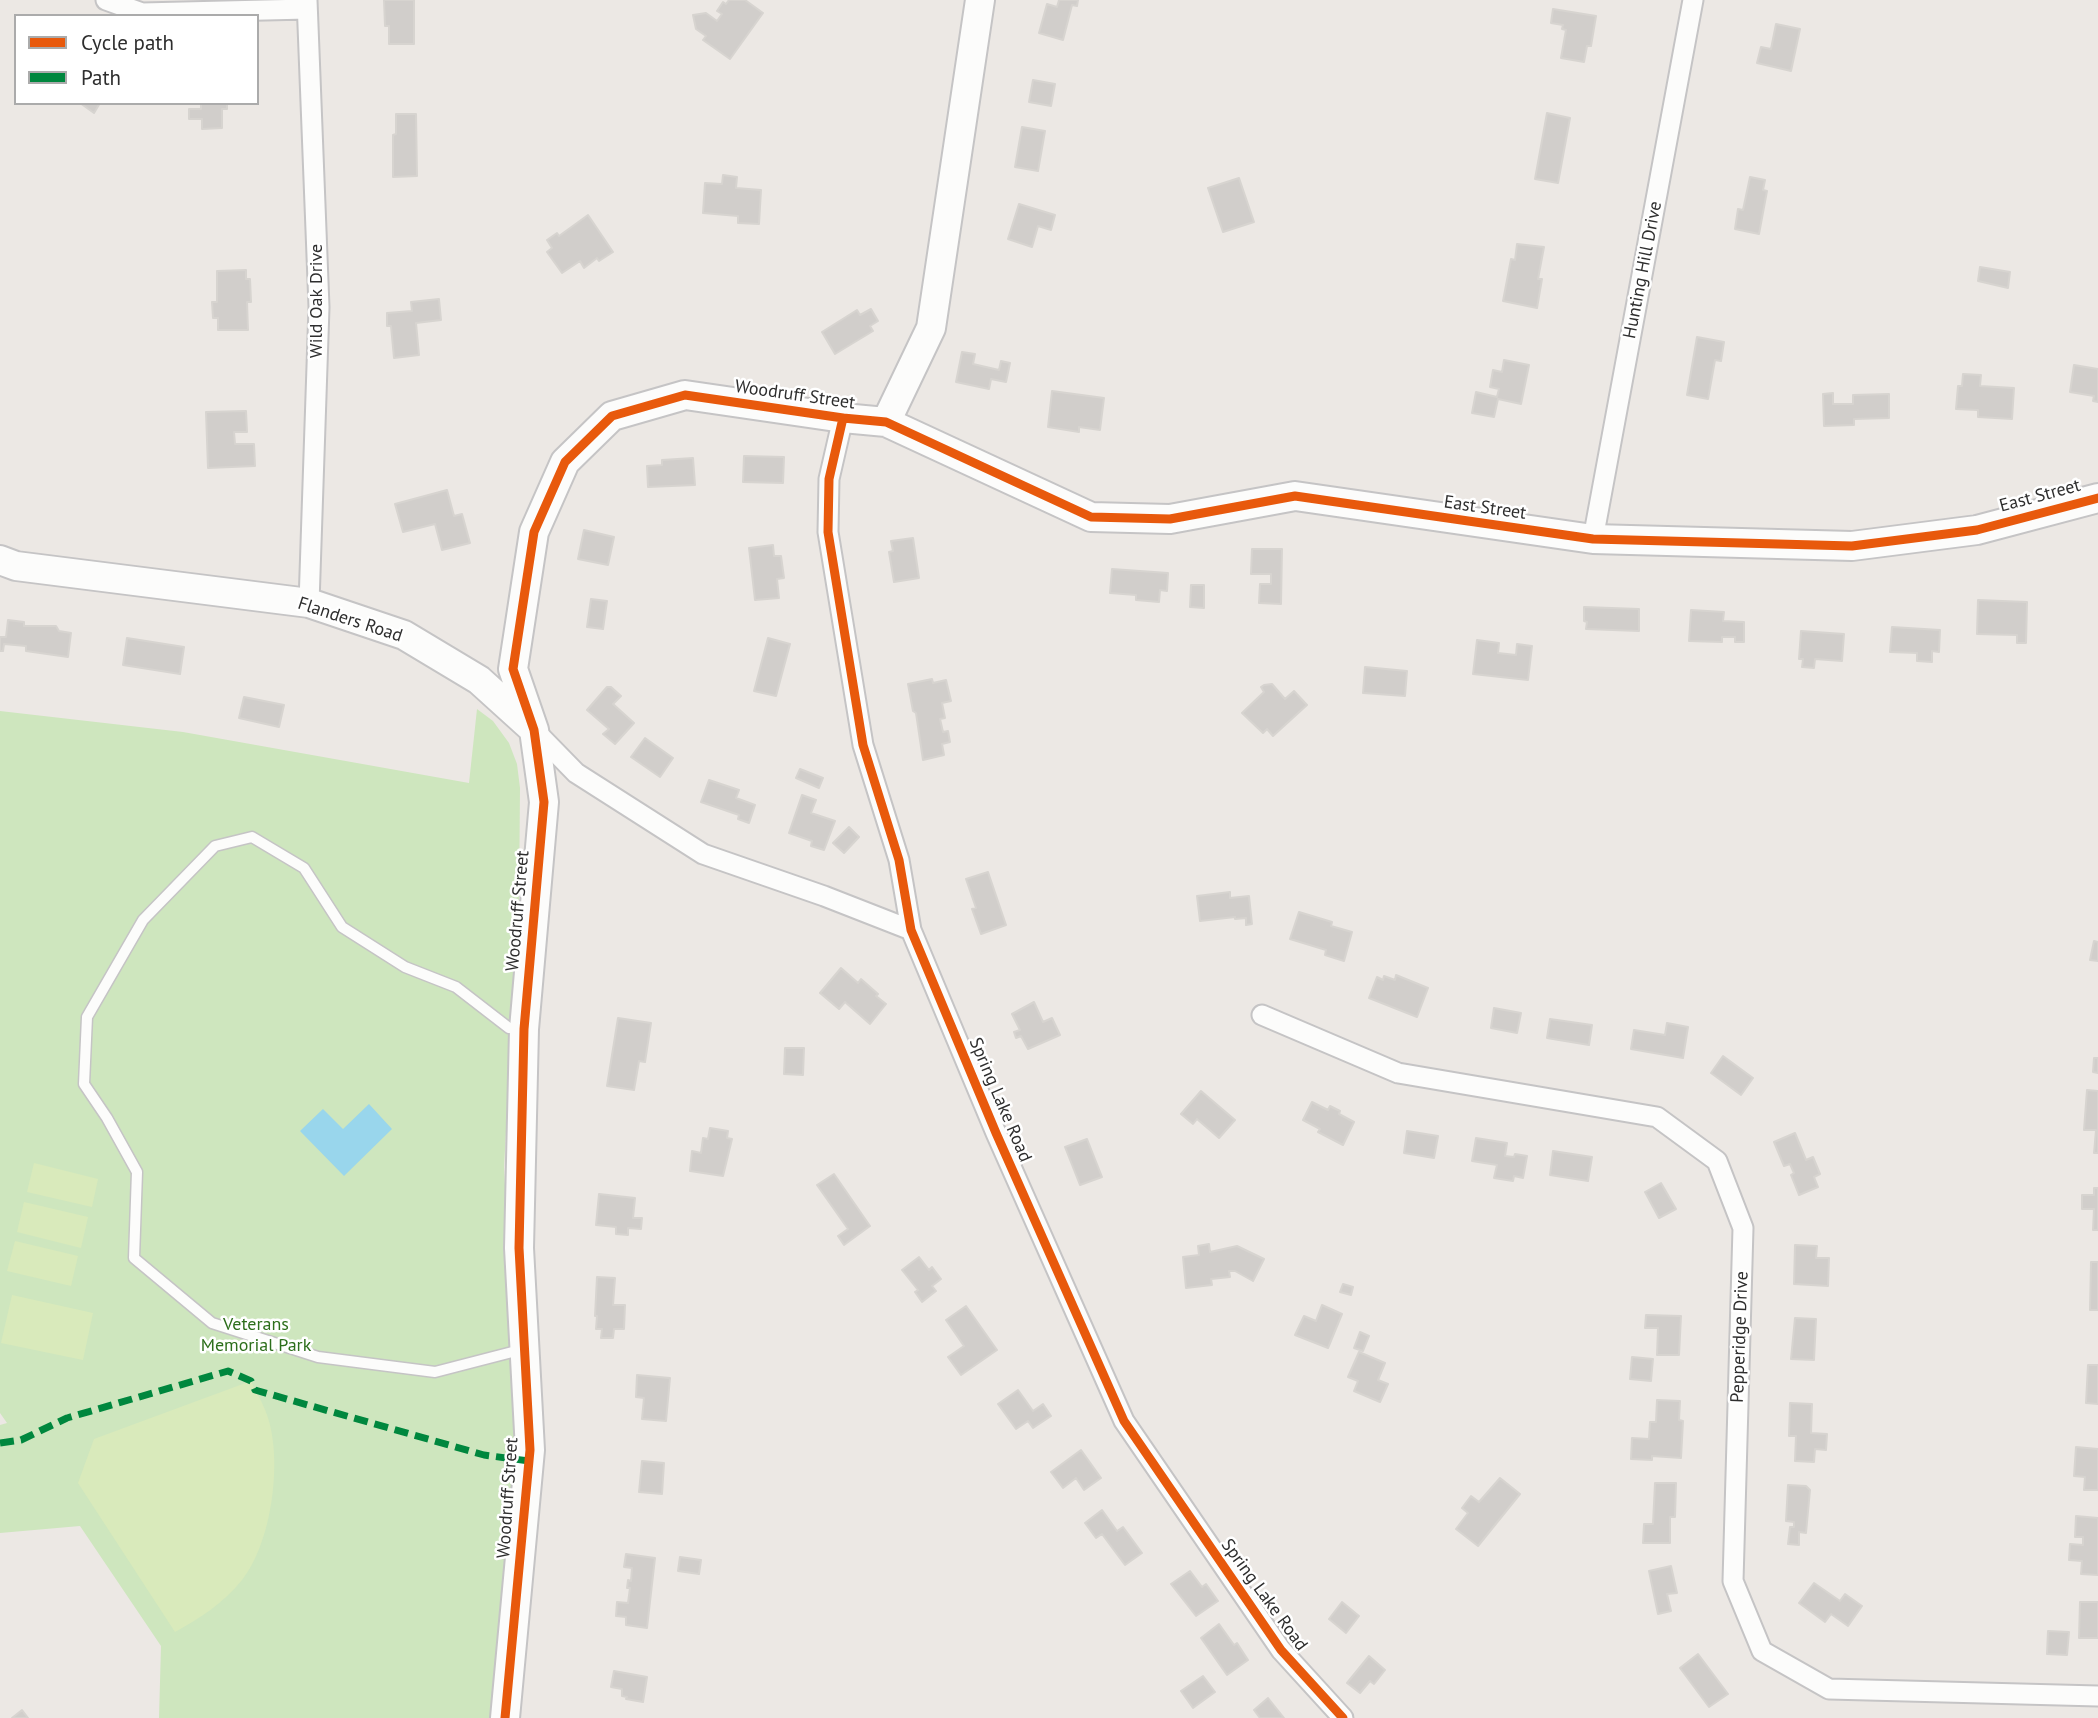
<!DOCTYPE html>
<html>
<head>
<meta charset="utf-8">
<style>
	body { margin:0 }
	#map { position:relative; width:2098px; height:1718px; overflow:hidden; background:#ece8e4; font-family:"PT Sans",sans-serif }
	canvas { display:block }
	.legend { position:absolute; left:14px; top:14px; width:245px; height:91px; box-sizing:border-box; background:#fff; border:2px solid #ababab; margin:0; padding:9px 12px; list-style:none; font-size:21px; color:#2e2e2e }
	.legend li { display:flex; align-items:center; gap:14px; height:35px }
	.legend b { width:35px; border:2px solid #ababab }
</style>
</head>
<body>
<div id="map">
<canvas width="2098" height="1718"></canvas>
<ul class="legend">
<li><b style="height:9px;background:#e8590c"></b>Cycle path</li>
<li><b style="height:9px;background:#00873e"></b>Path</li>
</ul>
</div>
<script>
const c = document.querySelector('canvas').getContext('2d');
c.lineJoin = 'round';
function fillPath(path, color) { c.fillStyle = color; c.fill(path, 'evenodd'); }
function strokePath(path, color, width, dash) { c.strokeStyle = color; c.lineWidth = width; c.lineCap = dash ? 'butt' : 'round'; c.setLineDash(dash || []); c.stroke(path); }
function drawText(font, color, halo, rows, align = 'center') {
  c.font = font + ' "PT Sans",sans-serif'; c.lineWidth = 5; c.setLineDash([]); c.textBaseline = 'middle'; c.strokeStyle = halo; c.fillStyle = color; for (const [text, x, y, turn = 0] of rows) {
    c.save(); c.translate(x, y); c.rotate((+turn || 0) * Math.PI / 180); c.textAlign = isNaN(turn) ? turn : align; if (halo) c.strokeText(text, 0, 0); c.fillText(text, 0, 0); c.restore();
  }
}
fillPath(new Path2D(`
	M477 709 493 721 509 743 517 764 520 788 519 903 504 1167 518 1423 495 1718H159L161 1646 80 1526 0 1533V1425L7 1423 0 1413V711L183 732 469 783Z`), '#cee6be');
fillPath(new Path2D(`
	M34 1163 98 1179 92 1207 27 1192Z
	M24 1202 88 1217 81 1248 17 1232Z
	M15 1241 78 1256 71 1286 7 1271Z
	M12 1295 93 1313 83 1360 1 1343Z
	M251 1381C256 1392 263 1403 267 1415 283 1459 272 1543 242 1580 224 1603 200 1618 175 1632L78 1483 94 1439Z`), '#d9eabb');
fillPath(new Path2D(`
	M369 1104 392 1129 344 1176 300 1131 323 1109 343 1129Z`), '#99d6ec');
const building = new Path2D(`
	M384 0H414V44H389V26H385Z
	M729 0H745L763 13 730 59 703 40 706 36 696 29 693 15 706 13 717 21 722 14 717 11 723 2 726 4Z
	M1059 0H1078L1077 6 1072 5 1063 40 1039 33 1047 4 1057 7Z
	M1553 9 1596 16 1591 46H1587L1584 62 1561 58 1566 30 1562 29 1563 25 1551 23Z
	M1776 24 1800 29 1791 71 1757 63 1761 47 1771 49Z
	M1033 80 1055 84 1051 106 1029 102Z
	M80 103H100L94 113Z
	M201 103H227V109H222V128L202 129V119H189V109H201Z
	M1547 113 1570 118 1558 183 1535 179Z
	M396 114H416L417 176 393 177V135L396 134Z
	M1022 127 1045 131 1038 171 1015 167Z
	M723 175 737 177 736 188 761 190 759 224 738 223V216L703 213 705 183 722 184Z
	M1750 177 1765 180 1763 190 1767 191 1759 234 1735 229 1738 209 1743 210Z
	M1239 178 1254 222 1223 232 1208 188Z
	M1019 204 1055 215 1051 230 1038 226 1032 247 1008 239Z
	M588 215 613 252 599 261 597 258 584 268 580 261 562 273 547 252 552 248 547 240 557 233 559 236Z
	M1517 244 1544 247 1538 279H1542L1537 308 1503 301 1511 259 1515 260Z
	M1980 267 2010 272 2008 288 1978 281Z
	M246 270V279H250L251 302H247L248 330H218V318H213L212 302H217V271Z
	M439 299 441 320 416 323 419 355 394 358 391 326H387V313L412 311 411 302Z
	M871 309 878 321 870 326 873 331 835 354 822 332 857 310 860 315Z
	M1697 337 1724 342 1721 361 1715 360 1708 399 1687 395Z
	M962 352 975 354 973 364 999 370 1001 361 1010 363 1006 382 991 379 989 389 956 382Z
	M1504 360 1529 365 1521 404 1498 399 1494 417 1472 413 1476 392 1497 397 1499 389 1490 387 1493 370 1502 372Z
	M2074 365 2098 369V402L2093 401 2094 396 2070 392Z
	M1963 374 1981 375 1980 386 2014 388 2012 419 1978 417V410L1956 409 1958 386H1962Z
	M1052 391 1104 398 1100 430 1079 427V432L1048 427Z
	M1833 393V404H1853V395L1889 394V418L1854 419V425L1824 426 1823 394Z
	M246 411 247 432H234L235 444H254L255 466 208 468 206 412Z
	M744 456 784 457 783 483 743 482Z
	M693 458 695 485 648 487 647 466 662 465V460Z
	M447 490 454 516 462 514 470 543 442 550 435 524 403 532 395 504Z
	M584 530 614 537 608 565 578 559Z
	M913 538 919 578 894 582 889 552 893 551 891 541Z
	M773 545 774 556H781L784 578 777 579 779 598 755 600 749 548Z
	M1252 549H1282L1281 604 1259 603 1260 584H1271V574H1251Z
	M1112 569 1168 573 1167 591 1160 590 1159 602 1136 600V595L1110 593Z
	M1191 585H1204V608L1190 607Z
	M591 599 607 601 603 629 587 627Z
	M1978 600 2027 602 2026 643H2017V635L1977 634Z
	M1584 607 1639 609V631L1586 629 1587 622 1584 621Z
	M1691 610 1724 612 1723 621 1744 622V642H1735V637H1722V642L1689 641Z
	M8 620 24 622V626H56L59 631 71 633 68 657 26 651V646L4 644 3 651H0V637H6Z
	M1892 627 1940 630 1939 652 1932 651V662L1917 661V653L1890 652Z
	M1801 631 1844 634 1842 661 1815 659 1814 668 1802 667 1803 659H1799Z
	M127 638 184 647 180 674 123 665Z
	M768 638 790 644 776 696 754 691Z
	M1477 640 1499 643 1498 653 1516 655 1517 644 1532 646 1528 680 1473 674Z
	M1365 667 1407 671 1405 696 1363 693Z
	M932 679 933 683 946 680 951 701 942 703 945 718 940 719 943 732 948 731 950 742 942 744 944 755 923 760 916 713 913 711 908 684Z
	M1272 684 1285 699 1294 691 1307 705 1273 736 1267 729 1263 733 1242 713 1264 692 1261 687 1264 685Z
	M607 687H611L621 696 613 704 634 723 615 744 603 734 609 729 587 710Z
	M244 697 284 705 279 727 239 718Z
	M645 738 673 758 660 777 631 757Z
	M800 769 823 778 819 788 796 778Z
	M709 780 739 790 736 798 755 805 749 823 738 819 739 815 701 802Z
	M802 795 816 800 811 813 835 821 824 850 811 846 812 841 789 833Z
	M849 827 859 837 844 853 833 843Z
	M988 872 1006 925 981 934 972 909 976 908 966 879Z
	M1230 892V898L1249 896 1252 924 1246 925V918L1235 919V917L1200 921 1197 896Z
	M1299 912 1332 922 1331 926 1352 932 1344 961 1325 955 1326 950 1290 939Z
	M2094 941 2098 942V961L2090 960Z
	M841 968 858 983 861 979 878 994 876 996 886 1004 870 1024 845 1002 839 1009 820 993Z
	M1396 975 1428 988 1417 1017 1369 998 1377 977 1383 980 1384 976 1395 980Z
	M1034 1002 1043 1022 1052 1018 1060 1035 1028 1049 1021 1036 1016 1038 1014 1032 1020 1030 1012 1014Z
	M1494 1008 1521 1013 1517 1033 1491 1028Z
	M618 1018 651 1023 645 1062 639 1061 634 1090 607 1086Z
	M1550 1019 1592 1025 1589 1045 1547 1038Z
	M1667 1023 1688 1027 1683 1058 1631 1049 1634 1030 1665 1035Z
	M785 1048H804L803 1075 784 1074Z
	M1723 1056 1753 1078 1741 1095 1711 1073Z
	M2094 1058H2098V1073L2093 1072Z
	M2087 1090 2098 1091V1153H2094L2096 1130H2084Z
	M1201 1091 1235 1120 1219 1138 1197 1119 1193 1124 1181 1114Z
	M1312 1102 1328 1110 1330 1106 1340 1111 1339 1114 1354 1122 1343 1145 1318 1132 1320 1129 1303 1120Z
	M710 1128 728 1131 727 1138 732 1139 723 1176 690 1171 692 1151 701 1153 703 1138 708 1139Z
	M1407 1131 1438 1136 1434 1158 1404 1153Z
	M1795 1133 1806 1160 1813 1157 1820 1174 1814 1177 1818 1187 1799 1195 1791 1175 1794 1173 1790 1164 1784 1166 1774 1142Z
	M1476 1138 1507 1143 1505 1156 1514 1157 1515 1154 1527 1156 1523 1178 1514 1176 1513 1181 1494 1178 1497 1165 1472 1161Z
	M1087 1139 1102 1177 1080 1185 1065 1147Z
	M1553 1151 1592 1157 1588 1181 1550 1175Z
	M834 1174 870 1226 844 1245 838 1236 848 1229 817 1185Z
	M1661 1183 1676 1209 1659 1218 1645 1192Z
	M2094 1188H2098V1230H2093L2094 1209H2082V1195H2094Z
	M599 1194 635 1198 633 1218H642L641 1229 628 1228V1235L616 1234V1227L596 1225Z
	M1209 1244 1210 1252 1237 1246 1264 1259 1253 1281 1235 1271H1229L1230 1277 1211 1279 1212 1285 1186 1288 1183 1257 1199 1255 1198 1246Z
	M1795 1245 1817 1246 1816 1258H1829L1828 1286 1794 1284Z
	M919 1257 929 1270 932 1267 941 1279 932 1286 936 1291 922 1302 915 1292 918 1290 902 1270Z
	M2091 1262H2098V1310H2090Z
	M597 1277 615 1278 613 1305H625L624 1329H614L613 1338H601L602 1329H596L597 1316H595Z
	M1343 1284 1353 1287 1351 1295 1340 1292Z
	M1322 1305 1342 1314 1328 1348 1295 1335 1304 1316 1316 1321Z
	M966 1306 997 1350 961 1375 948 1357 964 1346 946 1320Z
	M1646 1315 1681 1316 1679 1355H1657L1658 1328H1645Z
	M1795 1318 1816 1319 1814 1360 1791 1359Z
	M1360 1332 1369 1336 1363 1351 1354 1348Z
	M1359 1352 1385 1363 1378 1380 1388 1384 1380 1402 1354 1391 1358 1381 1348 1377Z
	M1632 1357 1653 1359 1651 1381 1630 1379Z
	M2088 1365H2098V1404L2086 1403Z
	M637 1375 670 1378 666 1421 642 1419 644 1398 636 1397Z
	M1018 1390 1033 1411 1043 1404 1051 1416 1033 1428 1028 1421 1016 1429 998 1404Z
	M1657 1400 1680 1401 1679 1420 1683 1421 1681 1458 1652 1456V1460L1631 1459 1632 1438 1649 1439 1650 1422H1656Z
	M1790 1403 1812 1404 1811 1433 1827 1434 1826 1450 1815 1449 1814 1462 1795 1461 1796 1436H1789Z
	M2076 1447 2098 1449V1490H2084L2085 1477 2074 1476Z
	M1081 1450 1101 1478 1084 1490 1076 1478 1063 1488 1051 1472Z
	M642 1461 664 1463 662 1494 639 1492Z
	M1500 1478 1520 1494 1478 1546 1456 1529 1468 1513 1462 1508 1471 1496 1479 1502Z
	M1655 1483H1676L1675 1517H1670V1543H1643L1644 1524H1653Z
	M1788 1485 1806 1486 1810 1490 1806 1533 1799 1532V1545L1788 1544 1790 1527H1794V1522L1786 1521Z
	M1102 1510 1117 1531 1123 1527 1142 1553 1125 1565 1102 1534 1096 1538 1085 1523Z
	M2076 1516 2098 1518V1575L2081 1574 2082 1561 2069 1560 2070 1544 2083 1545V1537H2075Z
	M626 1554 655 1558 647 1628 626 1625V1617L616 1616 617 1602 628 1603 630 1588H627L628 1580 631 1581 632 1568 624 1567Z
	M680 1557 701 1560 699 1574 678 1571Z
	M1671 1566 1677 1593 1667 1594 1671 1611 1658 1614 1649 1571Z
	M1190 1571 1202 1587 1206 1584 1218 1601 1196 1616 1171 1584Z
	M1814 1583 1840 1601 1845 1594 1862 1606 1848 1626 1831 1614 1825 1622 1799 1603Z
	M1342 1602 1359 1616 1346 1633 1329 1619Z
	M2080 1602H2098V1638H2079Z
	M1219 1624 1234 1645 1237 1643 1248 1660 1227 1675 1201 1638Z
	M2048 1631 2069 1632 2067 1655 2047 1654Z
	M1698 1654 1728 1694 1709 1707 1680 1668Z
	M1369 1656 1385 1670 1374 1684 1370 1681 1360 1693 1347 1683Z
	M614 1671 647 1677 643 1702 626 1699 627 1697 622 1696V1689L611 1687Z
	M1203 1676 1215 1692 1193 1708 1181 1691Z
	M1268 1698 1284 1718H1260L1254 1710Z
	M22 1710 28 1718H12Z`);
fillPath(building, '#d1cecb');
strokePath(building, '#d7d4d0', 2);
const lane = new Path2D(`
	M520 1350 435 1372 318 1357 212 1323 134 1258 137 1172 107 1118 84 1084 87 1017 143 920 215 846 252 837 304 868 342 927 405 967 456 987 509 1028 523 1029`);
const street = new Path2D(`
	M106 0 142 13 307 9
	M307 0 319 307 309 603
	M843 418 829 479 828 532 863 745 899 860 911 930 996 1133 1124 1421 1281 1650 1343 1718
	M1593 539 1693 0
	M534 730 576 773 703 854 824 896 911 930
	M1262 1015 1398 1073 1657 1117 1717 1161 1743 1228 1733 1581 1762 1651 1829 1689 2098 1696`);
const secondary = new Path2D(`
	M886 422 931 328 980 0
	M0 560 16 566 309 603 404 635 479 680 532 728
	M505 1718 530 1450 519 1248 524 1029 544 802 534 730 513 669 534 532 565 462 612 416 685 395 843 418 886 422 1091 517 1170 519 1295 496 1593 539 1852 546 1977 530 2098 498`);
strokePath(lane, '#c5c4c5', 13);
strokePath(street, '#c5c4c5', 23);
strokePath(secondary, '#c5c4c5', 32);
strokePath(lane, '#fcfcfb', 10);
strokePath(street, '#fcfcfb', 19);
strokePath(secondary, '#fcfcfb', 28);
strokePath(new Path2D(`
	M0 1443 21 1440 67 1418 228 1371 251 1381 255 1390 484 1455 529 1461`), '#00873e', 7, [14, 7]);
strokePath(new Path2D(`
	M843 418 829 479 828 532 863 745 899 860 911 930 996 1133 1124 1421 1281 1650 1343 1718
	M505 1718 530 1450 519 1248 524 1029 544 802 534 730 513 669 534 532 565 462 612 416 685 395 843 418 886 422 1091 517 1170 519 1295 496 1593 539 1852 546 1977 530 2098 498`), '#e8590c', 9);
drawText('18px', '#2e2e2e', '#fff', [
	["Hunting Hill Drive",1643,270,-79],
	["Wild Oak Drive",317,301,-90],
	["Woodruff Street",795,395,8],
	["East Street",2040,496,-15],
	["East Street",1485,508,8],
	["Flanders Road",350,620,18],
	["Woodruff Street",518,911,-85],
	["Spring Lake Road",1000,1100,67],
	["Pepperidge Drive",1740,1337,-88],
	["Woodruff Street",508,1498,-86],
	["Spring Lake Road",1264,1595,54]
]);
drawText('18px', '#2c6e1b', '#fff', [
	["Veterans",256,1325],
	["Memorial Park",256,1346]
]);
</script>
</body>
</html>
